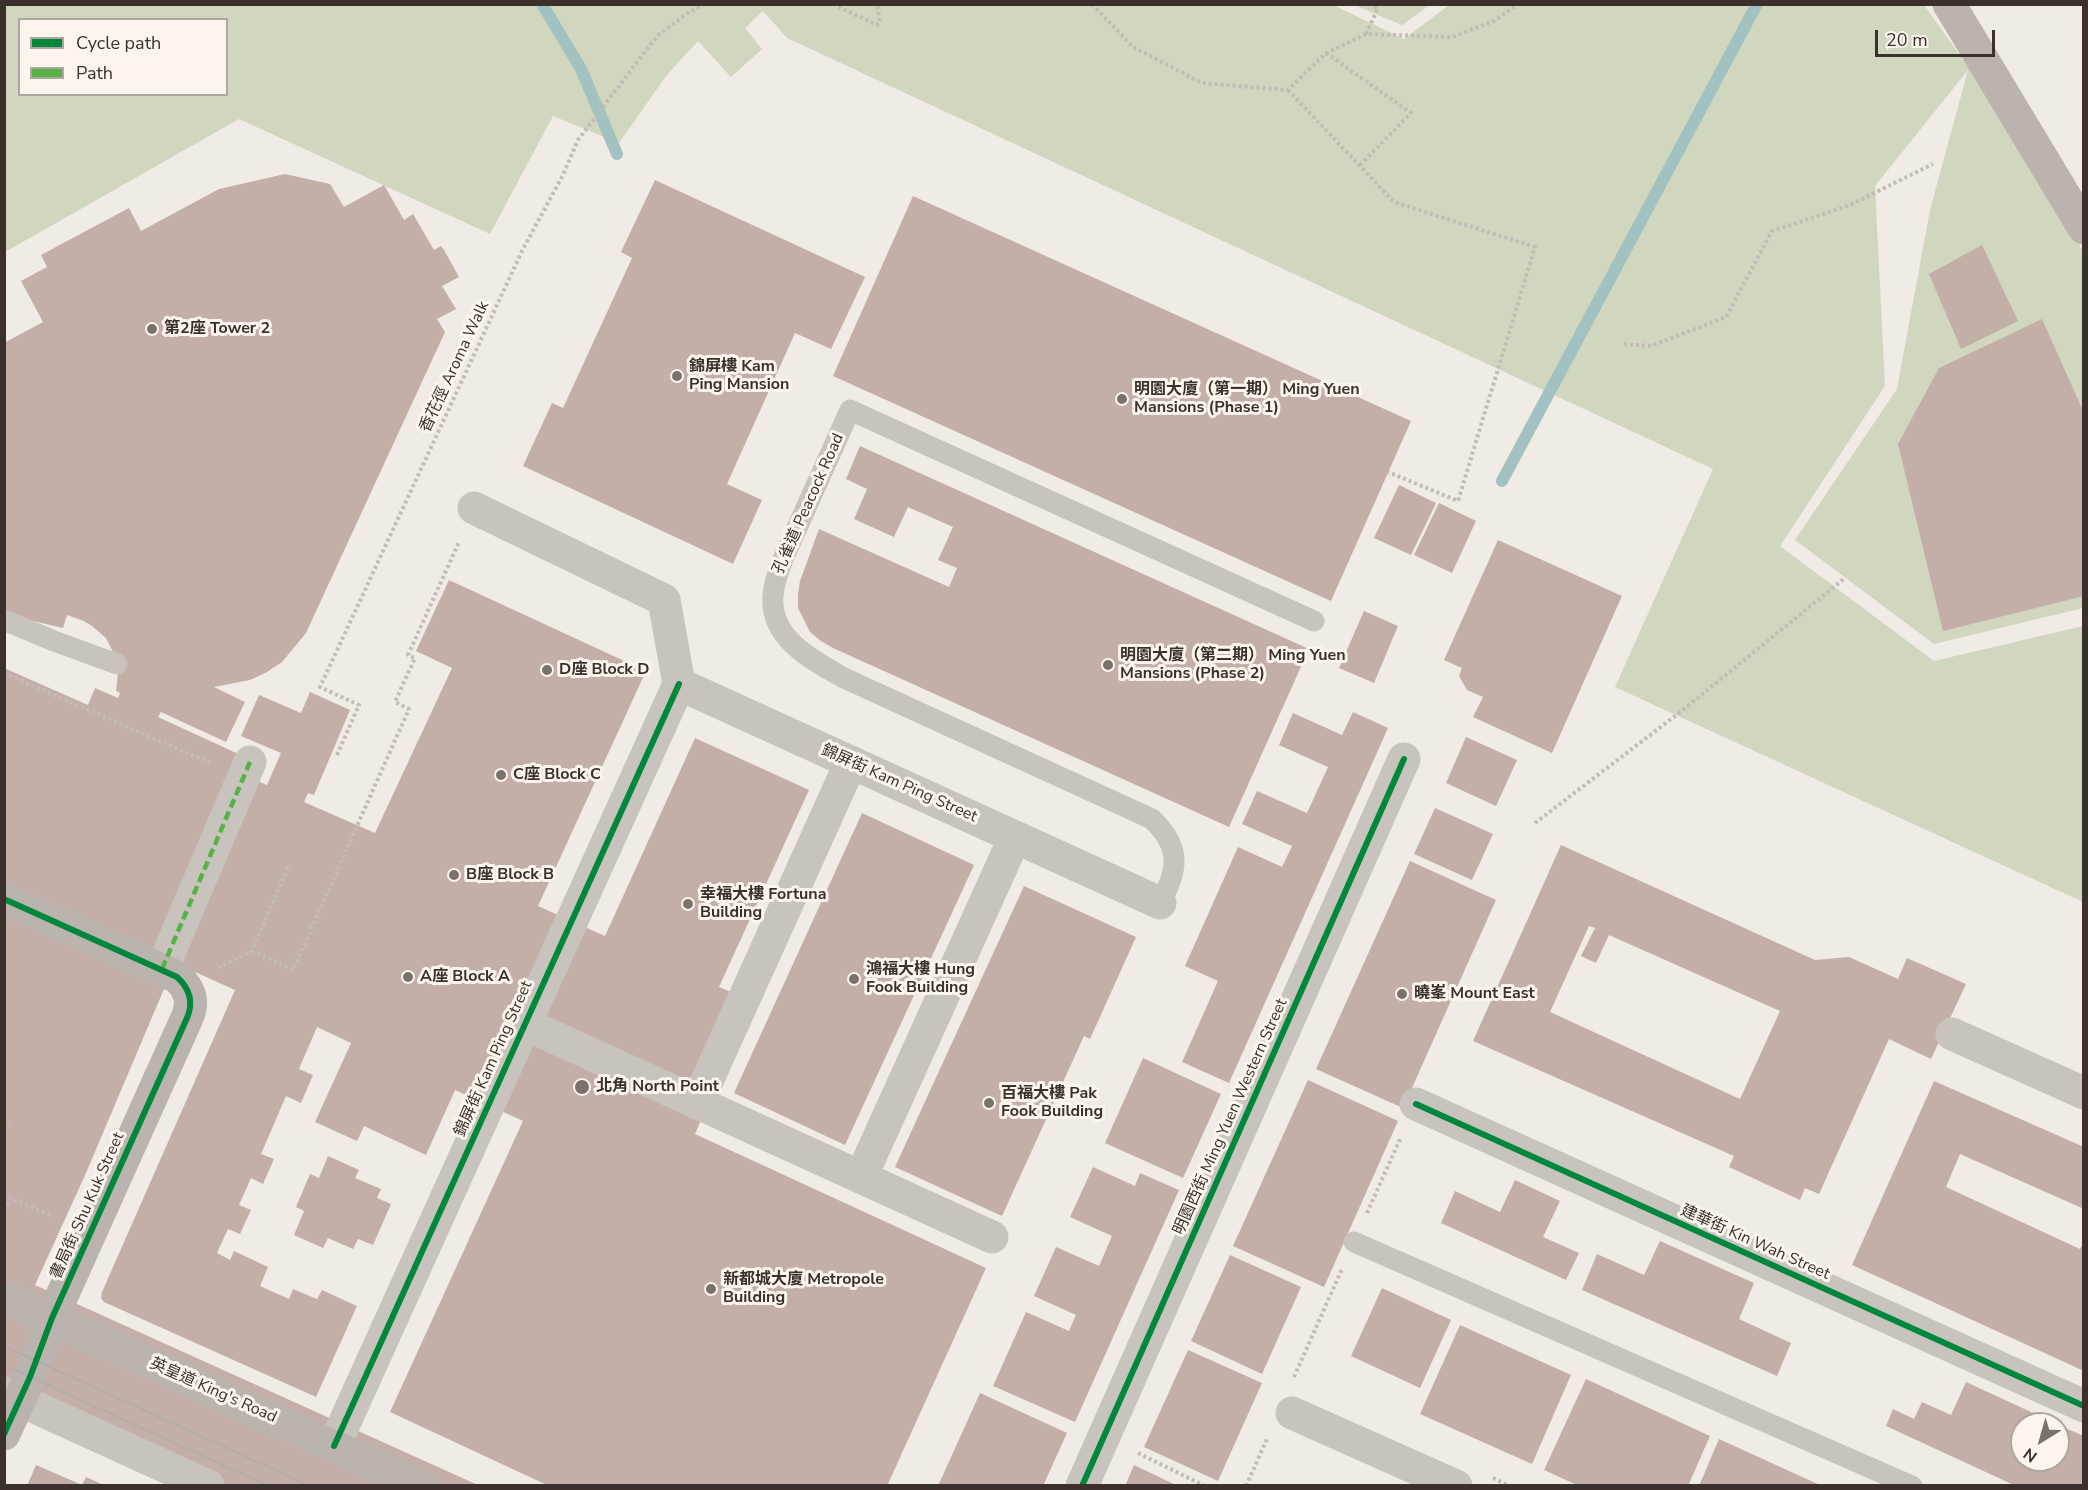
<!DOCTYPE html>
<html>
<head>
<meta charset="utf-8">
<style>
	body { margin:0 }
	#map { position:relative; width:2088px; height:1490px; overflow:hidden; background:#f0ebe5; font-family:"Nunito Sans",sans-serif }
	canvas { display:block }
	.frame { position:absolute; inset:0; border:6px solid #3b302b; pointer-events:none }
	.legend { position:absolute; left:18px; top:18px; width:210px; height:78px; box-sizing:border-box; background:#fbf5ee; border:2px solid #aea6a0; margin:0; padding:8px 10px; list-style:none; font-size:18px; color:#3b302b }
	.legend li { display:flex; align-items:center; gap:12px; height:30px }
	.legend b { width:30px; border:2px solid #aea6a0 }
	.north { position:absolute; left:2010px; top:1412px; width:60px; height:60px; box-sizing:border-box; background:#fbf5ee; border:2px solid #aea6a0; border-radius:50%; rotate:217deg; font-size:16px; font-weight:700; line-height:24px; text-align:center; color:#3b302b }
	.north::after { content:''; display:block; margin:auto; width:21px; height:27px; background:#7a716c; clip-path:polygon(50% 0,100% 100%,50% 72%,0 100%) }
	.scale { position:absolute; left:1875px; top:30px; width:120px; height:27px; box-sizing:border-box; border:3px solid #3b302b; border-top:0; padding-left:8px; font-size:18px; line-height:21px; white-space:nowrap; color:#3b302b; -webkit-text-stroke:4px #fbf5ee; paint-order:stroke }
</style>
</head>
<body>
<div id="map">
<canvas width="2088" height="1490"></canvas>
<div class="frame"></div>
<ul class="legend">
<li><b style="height:8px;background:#00873e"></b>Cycle path</li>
<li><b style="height:8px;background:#57b246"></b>Path</li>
</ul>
<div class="north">N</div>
<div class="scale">20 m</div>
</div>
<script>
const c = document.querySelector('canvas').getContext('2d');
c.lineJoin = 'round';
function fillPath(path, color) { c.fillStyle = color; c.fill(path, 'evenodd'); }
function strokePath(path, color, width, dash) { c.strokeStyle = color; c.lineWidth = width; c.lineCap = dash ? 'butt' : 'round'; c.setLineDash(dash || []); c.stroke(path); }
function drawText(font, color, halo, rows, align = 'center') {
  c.font = font + ' "Nunito Sans","Noto Sans TC",sans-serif'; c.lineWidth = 6; c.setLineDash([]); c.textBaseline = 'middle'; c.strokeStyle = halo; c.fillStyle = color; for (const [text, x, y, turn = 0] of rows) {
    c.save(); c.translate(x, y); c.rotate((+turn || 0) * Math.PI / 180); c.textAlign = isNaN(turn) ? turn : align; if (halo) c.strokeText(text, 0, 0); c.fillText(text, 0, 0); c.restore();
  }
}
fillPath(new Path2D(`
	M1331 4 1404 39 1449 5H1924L1969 68 1984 48 2083 252V608L1934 644 1795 540 1897 389 1930 210 1968 70 1875 186 1885 386 1780 546 1934 661 2083 626V902L1615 687 1713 469 787 38 763 11 745 28 762 49 731 77 698 41 666 76 619 143 553 116 490 234 239 119 5 252V5ZM20 20H226V94H20Z
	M1354 5H1430L1402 25Z`), '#d1d6bf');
strokePath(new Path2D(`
	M542 4 581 69 617 154
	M1502 481 1757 4`), '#a1c2c1', 12);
fillPath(new Path2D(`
	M285 174 330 184 344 207 384 185 404 220 413 214 434 250 441 246 444 250 459 277 442 286 456 309 437 319 445 332 306 633 282 662 267 672 250 680 214 687 245 702 226 742 161 712 158 717 245 757 238 772 267 785 281 753 241 736 259 695 301 713 310 692 350 710 314 795 308 793 304 802 375 833 452 668 416 651 449 580 646 671 538 906 605 936 695 738 809 790 719 987 752 1001 695 1134 986 1268 887 1486H549L390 1412 523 1121 455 1090 426 1155 364 1126 357 1141 315 1122 351 1043 317 1027 299 1069 313 1075 301 1103 286 1096 261 1154 274 1159 263 1184 251 1178 239 1205 251 1210 240 1234 228 1229 217 1253 230 1260 234 1251 268 1267 260 1286 289 1299 293 1289 317 1299 322 1290 357 1306 316 1397 104 1302 101 1298 102 1292 235 990 175 963 86 1173 35 1285 480 1486H183L17 1410 4 1438V668L88 705 95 688 118 698 120 693 116 691 118 673 114 654 106 638 92 626 84 621 67 615 63 628 4 614V343L43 322 21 281 47 267 41 255 129 208 141 231 219 189Z
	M655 180 865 277 831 349 795 333 727 484 762 500 733 564 523 466 552 403 563 408 632 258 621 252Z
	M913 196 1411 421 1331 601 833 376Z
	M1982 245 2018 321 1961 349 1929 274Z
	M2042 319 2084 413V596L1943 631 1898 444 1939 368Z
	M860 446 1309 649 1229 827 833 648 821 641 810 632 798 608V594L800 581 819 529 949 587 957 568 938 560 953 527 908 507 894 537 854 519 867 489 846 479Z
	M1399 485 1436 503 1411 555 1374 538Z
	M1439 503 1476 521 1452 573 1414 555Z
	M1498 540 1622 596 1552 753 1473 717 1483 697 1467 690 1459 676 1462 668 1444 660Z
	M1364 611 1398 626 1374 683 1339 668Z
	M1353 712 1388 728 1229 1083 1182 1062 1218 981 1185 966 1238 847 1282 867 1292 846 1242 824 1257 791 1307 813 1328 767 1279 745 1293 713 1342 735Z
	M1466 737 1517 760 1496 806 1446 783Z
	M1435 808 1493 834 1472 880 1414 854Z
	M862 813 974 865 845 1145 734 1093Z
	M1561 845 1815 960 1849 957 1898 979 1907 958 1966 984 1931 1059 1889 1039 1819 1194 1805 1188 1800 1200 1729 1167 1734 1156 1473 1041ZM1589 926 1595 928 1581 956 1596 963 1609 935 1780 1011 1740 1099 1550 1012Z
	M1410 861 1496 900 1403 1108 1316 1069Z
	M1024 886 1136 937 1090 1039 1084 1036 1002 1216 895 1167Z
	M1143 1058 1221 1094 1183 1178 1105 1143Z
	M1308 1080 1398 1121 1324 1287 1233 1246Z
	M1934 1081 2084 1147V1209L1960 1154 1946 1187 2080 1249 2084 1242V1371L1852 1265Z
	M328 1156 359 1170 355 1178 381 1189 377 1198 391 1204 373 1245 358 1239 353 1249 328 1238 323 1248 294 1235 304 1211 296 1207 310 1174 319 1178Z
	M1093 1167 1135 1186 1140 1173 1179 1190 1075 1422 993 1386 1026 1312 1069 1331 1076 1315 1034 1296 1056 1247 1099 1266 1112 1236 1070 1217Z
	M1515 1180 1560 1201 1543 1237 1579 1253 1566 1280 1441 1223 1455 1191 1500 1212Z
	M1660 1241 1754 1283 1739 1319 1791 1343 1777 1376 1582 1290 1597 1254 1644 1275Z
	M1230 1255 1301 1287 1262 1374 1191 1341Z
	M1382 1288 1451 1320 1420 1388 1351 1356Z
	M1460 1325 1571 1375 1532 1464 1420 1414Z
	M1188 1350 1262 1383 1218 1481 1144 1447Z
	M1586 1379 1710 1436 1688 1486H1579L1544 1470Z
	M1966 1382 2057 1424H2022V1460H2058V1425L2084 1436V1486H2016L1886 1426 1893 1409 1914 1419 1922 1402 1951 1415Z
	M980 1393 1067 1433 1043 1486H938Z
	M1719 1439 1822 1486H1699Z
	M36 1465 82 1485 86 1477 106 1486H27Z
	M1134 1465 1178 1486H1125Z`), '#c3afa7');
strokePath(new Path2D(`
	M833 4 877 25 880 22 877 4
	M1092 4 1133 47 1202 83 1288 90 1326 53 1366 34 1452 37 1494 21 1518 4
	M1366 34 1378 8 1370 4
	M1326 53 1411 113 1360 165
	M1288 90 1394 202 1535 247 1458 501 1388 472
	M1624 344 1651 346 1726 317 1772 231 1850 205 1933 164
	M4 673 210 763
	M337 755 359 705 320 687 523 249 563 175 578 140 657 36 685 15 704 4
	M1535 823 1679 713 1845 578
	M252 951 293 970 409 709 395 702 415 658 408 655 459 542
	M218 968 252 951 289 865
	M4 1123 11 1126
	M4 1210 10 1198 52 1216
	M1367 1213 1401 1137
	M1294 1377 1342 1269
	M1138 1453 1205 1486
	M1493 1478 1510 1486
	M1246 1486 1267 1439`), '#c2bbb6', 4, [3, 3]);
strokePath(new Path2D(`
	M4 620 54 641 117 664
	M1160 903C1179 869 1181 847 1152 819L844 678C812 660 769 638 773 595 774 582 779 570 783 559L850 410 1314 621
	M1354 1242 1912 1486`), '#c9c3be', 21);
strokePath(new Path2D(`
	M474 508 664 600 679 684
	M679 684 1160 903
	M162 969 250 762
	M525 1024 992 1237
	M1952 1034 2084 1093
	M697 1103 851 762
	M1416 1104 2084 1406
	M861 1177 1015 837
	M4 1393 208 1486
	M1292 1413 1456 1486
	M334 1446 679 684
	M1082 1486 1404 759`), '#c9c3be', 33);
strokePath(new Path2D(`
	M1949 4 2084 228
	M4 899 177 977C190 989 194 1002 187 1018L52 1318 30 1377 4 1434
	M4 1297 421 1486`), '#bab3ae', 33);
strokePath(new Path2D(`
	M4 1346 310 1486
	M4 1365 269 1486`), '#b1aca8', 1.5);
strokePath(new Path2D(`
	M162 969 250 762`), '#57b246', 4.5, [9, 4.5]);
strokePath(new Path2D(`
	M4 899 177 977C190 989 194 1002 187 1018L52 1318 30 1377 4 1434
	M1416 1104 2084 1406
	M334 1446 679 684
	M1082 1486 1404 759`), '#00873e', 6);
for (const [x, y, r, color] of [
	[152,329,6,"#7a716c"],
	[677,376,6,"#7a716c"],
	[1122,399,6,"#7a716c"],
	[1108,665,6,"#7a716c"],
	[547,670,6,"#7a716c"],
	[501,775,6,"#7a716c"],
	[454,875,6,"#7a716c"],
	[688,904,6,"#7a716c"],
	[408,977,6,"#7a716c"],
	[854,979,6,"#7a716c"],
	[1402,994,6,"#7a716c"],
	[582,1087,8,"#7a716c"],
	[989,1103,6,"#7a716c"],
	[711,1289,6,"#7a716c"]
]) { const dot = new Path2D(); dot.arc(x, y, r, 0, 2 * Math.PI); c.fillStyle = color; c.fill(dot); strokePath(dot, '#fbf5ee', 2); }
drawText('bold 16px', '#3b302b', '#fbf5ee', [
	["第2座 Tower 2",164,329],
	["錦屏樓 Kam",689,367],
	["Ping Mansion",689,385],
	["明園大廈（第一期） Ming Yuen",1134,390],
	["Mansions (Phase 1)",1134,408],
	["明園大廈（第二期） Ming Yuen",1120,656],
	["Mansions (Phase 2)",1120,674],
	["D座 Block D",559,670],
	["C座 Block C",513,775],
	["B座 Block B",466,875],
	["幸福大樓 Fortuna",700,895],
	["Building",700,913],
	["鴻福大樓 Hung",866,970],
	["Fook Building",866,988],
	["A座 Block A",420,977],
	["曉峯 Mount East",1414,994],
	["北角 North Point",596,1087],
	["百福大樓 Pak",1001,1094],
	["Fook Building",1001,1112],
	["新都城大廈 Metropole",723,1280],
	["Building",723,1298]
], 'left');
drawText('16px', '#3b302b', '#fbf5ee', [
	["香花徑 Aroma Walk",455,367,-65],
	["孔雀道 Peacock Road",809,504,-66],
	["錦屏街 Kam Ping Street",899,784,24],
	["錦屏街 Kam Ping Street",494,1059,-66],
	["明園西街 Ming Yuen Western Street",1231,1117,-66],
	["書局街 Shu Kuk Street",88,1206,-66],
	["建華街 Kin Wah Street",1755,1243,24],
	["英皇道 King's Road",213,1391,24]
]);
</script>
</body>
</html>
